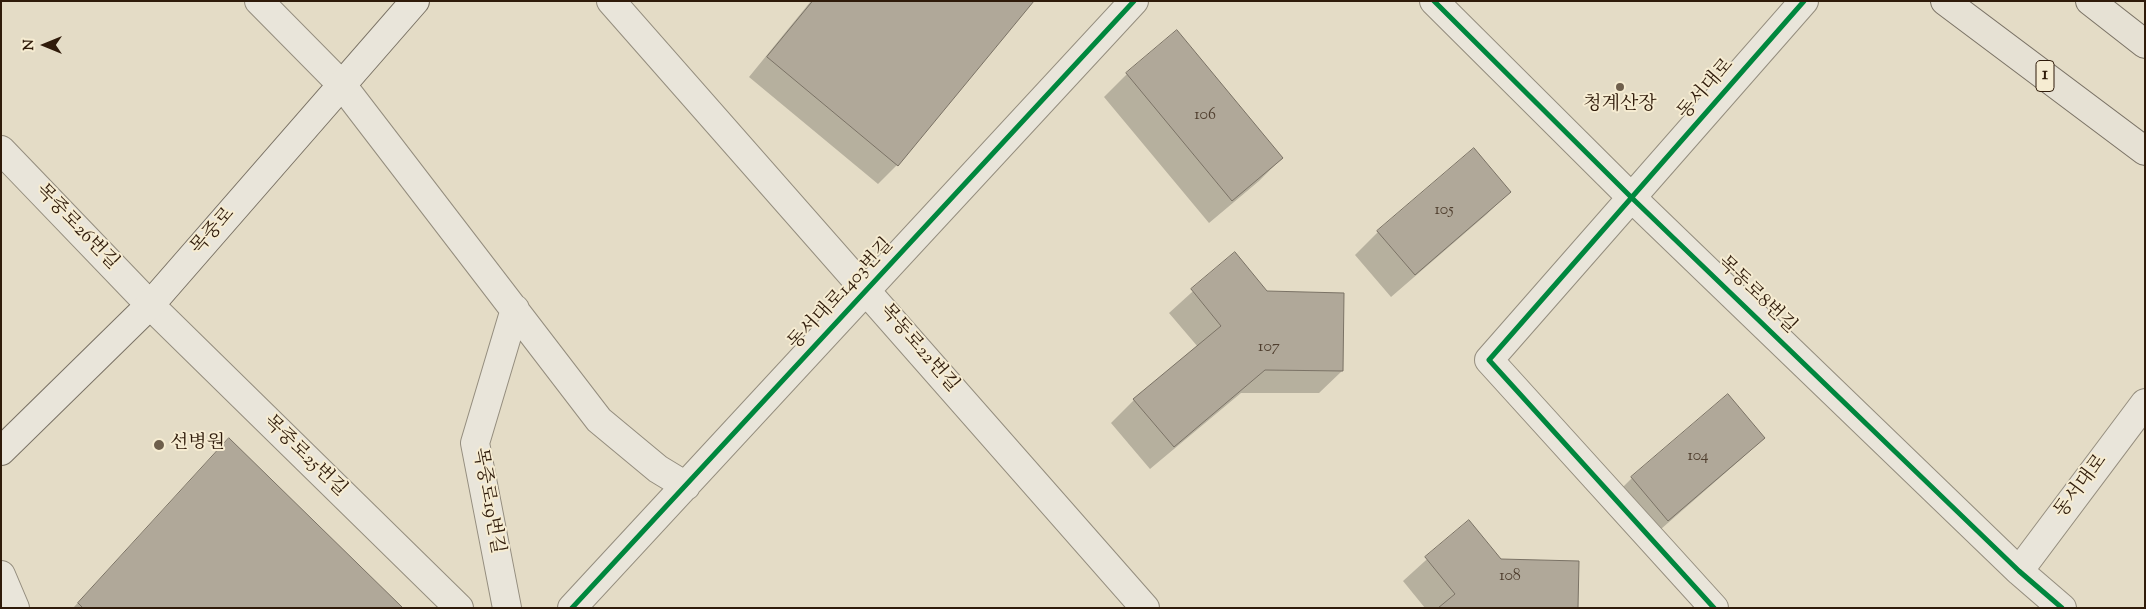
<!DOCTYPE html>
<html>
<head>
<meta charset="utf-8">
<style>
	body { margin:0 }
	#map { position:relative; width:2146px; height:609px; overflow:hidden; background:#e4dcc6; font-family:"Sorts Mill Goudy",serif }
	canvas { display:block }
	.frame { position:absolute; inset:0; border:2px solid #2f1b0a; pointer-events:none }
	.north { position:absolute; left:20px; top:20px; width:50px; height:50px; -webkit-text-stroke:4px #f6ecd2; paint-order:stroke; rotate:270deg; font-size:14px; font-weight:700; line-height:20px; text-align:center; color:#2f1b0a }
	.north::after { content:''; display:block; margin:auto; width:18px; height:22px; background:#2f1b0a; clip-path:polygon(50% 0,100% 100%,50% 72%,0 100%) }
</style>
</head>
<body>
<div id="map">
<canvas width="2146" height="609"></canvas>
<div class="frame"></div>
<div class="north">N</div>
</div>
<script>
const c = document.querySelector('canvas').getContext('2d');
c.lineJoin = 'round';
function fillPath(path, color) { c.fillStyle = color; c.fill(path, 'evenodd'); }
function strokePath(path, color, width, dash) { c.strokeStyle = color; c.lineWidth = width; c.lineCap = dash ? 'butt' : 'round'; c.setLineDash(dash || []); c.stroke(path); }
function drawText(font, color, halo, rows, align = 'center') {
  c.font = font + ' "Sorts Mill Goudy","Noto Serif KR",serif'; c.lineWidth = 4; c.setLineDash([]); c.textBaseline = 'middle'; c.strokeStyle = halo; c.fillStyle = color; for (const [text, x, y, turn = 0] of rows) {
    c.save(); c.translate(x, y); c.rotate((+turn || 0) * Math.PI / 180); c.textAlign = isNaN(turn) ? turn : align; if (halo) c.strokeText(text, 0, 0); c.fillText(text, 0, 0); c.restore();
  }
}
fillPath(new Path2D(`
	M811 1H1032L897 165 878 184 749 77Z
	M1177 32 1282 158 1259 181 1209 223 1104 97 1127 74Z
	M1474 150 1510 191 1487 214 1391 297 1355 255 1378 232Z
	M1234 254 1266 292 1342 371 1319 393H1241L1150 469 1111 423 1134 400 1198 347 1169 313Z
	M1728 395 1763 438 1740 460 1645 543 1609 501 1632 478Z
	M229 440 401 608H73Z
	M1468 522 1501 560 1577 608H1425L1403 581Z`), '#0003');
const building = new Path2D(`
	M813 1H1034L898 166 767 57Z
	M1177 30 1283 158 1232 201 1126 73Z
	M1474 148 1511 192 1415 275 1377 231Z
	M1235 252 1267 291 1344 293 1343 371 1265 370 1174 447 1133 399 1221 326 1191 289Z
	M1728 394 1765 438 1668 521 1631 477Z
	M229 438 403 608H83L78 603Z
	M1469 520 1501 559 1579 561 1578 608H1438L1455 594 1425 557Z`);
fillPath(building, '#b0a899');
strokePath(building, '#7a7265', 1);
const street = new Path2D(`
	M259 1 342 85 599 420 658 469 686 486
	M611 1 1145 608
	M1434 1 1633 199 2019 571 2062 608
	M1 150 150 305 459 608
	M2019 571 2145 403
	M1 575 15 608
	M507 608 475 443 515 309
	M572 608 1134 1
	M1714 608 1489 360 1804 1`);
const secondary = new Path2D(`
	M1 451 150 305 415 1`);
const primary = new Path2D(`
	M1945 1 2145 151
	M2090 1 2145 44`);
strokePath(street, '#948d7e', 30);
strokePath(secondary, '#7a7265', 30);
strokePath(primary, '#7a7265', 30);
strokePath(street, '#e9e5da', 28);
strokePath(secondary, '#e9e5da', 28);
strokePath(primary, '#e6e1d4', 28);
strokePath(new Path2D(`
	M1434 1 1633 199 2019 571 2062 608
	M572 608 1134 1
	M1714 608 1489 360 1804 1`), '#00873e', 5);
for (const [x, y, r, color] of [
	[1620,87,5,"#6e5f4c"],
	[159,445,6,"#6e5f4c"]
]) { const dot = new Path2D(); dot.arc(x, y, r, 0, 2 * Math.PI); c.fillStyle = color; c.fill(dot); strokePath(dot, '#f6ecd2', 2); }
drawText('16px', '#4f3e2e', null, [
	["106",1205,116],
	["105",1444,211],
	["107",1269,348],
	["104",1698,457],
	["108",1510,577]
]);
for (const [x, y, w] of [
	[2045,76,18]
]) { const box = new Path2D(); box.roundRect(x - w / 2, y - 15.5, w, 31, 4); c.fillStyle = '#f6ecd2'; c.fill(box); strokePath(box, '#2f1b0a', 1); }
drawText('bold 18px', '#2f1b0a', null, [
	["1",2045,76]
]);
drawText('19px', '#2f1b0a', '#f6ecd2', [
	["동서대로",1707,90,-49],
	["목중로26번길",76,228,46],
	["목중로",214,232,-49],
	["동서대로1403번길",842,295,-47],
	["목동로8번길",1756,296,44],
	["목동로22번길",918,349,49],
	["목중로25번길",304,457,44],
	["동서대로",2082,487,-53],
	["목중로19번길",487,501,80]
]);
drawText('19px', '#2f1b0a', '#f6ecd2', [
	["청계산장",1620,106],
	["선병원",170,445,"left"]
]);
</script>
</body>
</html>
